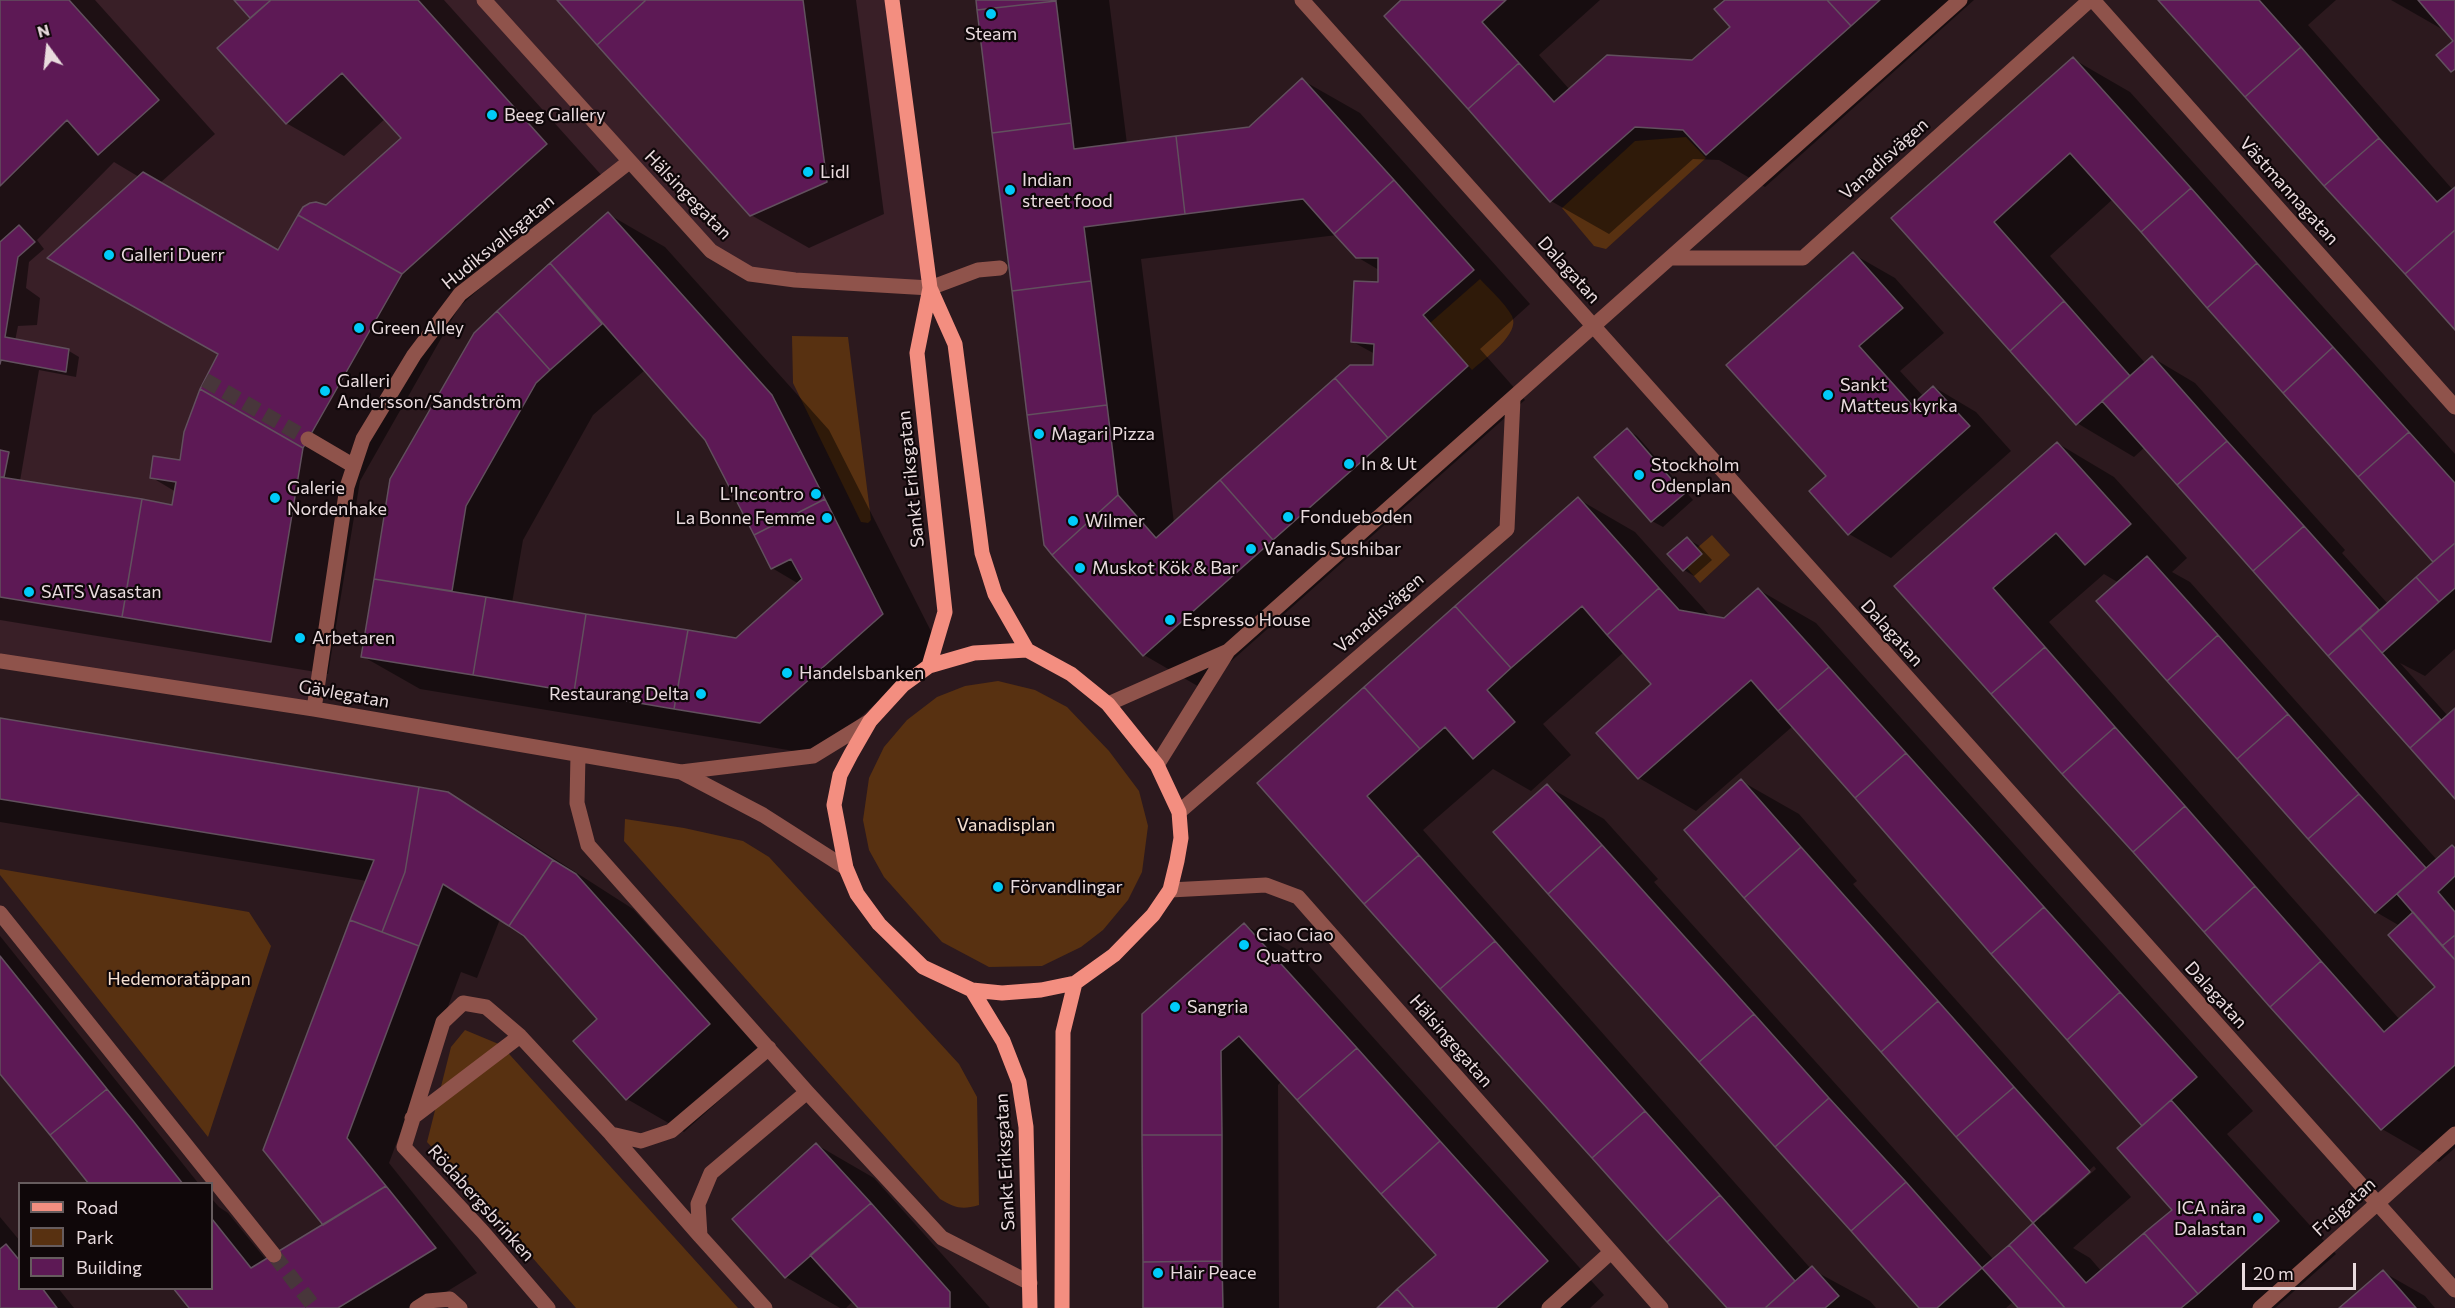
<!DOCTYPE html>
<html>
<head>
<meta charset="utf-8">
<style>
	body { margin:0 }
	#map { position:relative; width:2455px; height:1308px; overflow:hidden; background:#2c191e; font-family:Commissioner,sans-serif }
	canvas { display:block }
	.legend { position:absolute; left:18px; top:1182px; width:195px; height:108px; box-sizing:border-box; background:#0f0709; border:2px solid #665c5e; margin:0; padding:8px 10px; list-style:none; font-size:18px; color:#e9dbde }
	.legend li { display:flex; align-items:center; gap:12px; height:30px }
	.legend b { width:30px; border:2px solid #665c5e }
	.north { position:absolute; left:18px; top:18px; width:60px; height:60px; -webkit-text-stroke:4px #0f0709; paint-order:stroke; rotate:345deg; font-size:16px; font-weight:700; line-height:24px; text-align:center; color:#e9dbde }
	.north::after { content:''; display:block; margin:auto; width:21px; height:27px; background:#e9dbde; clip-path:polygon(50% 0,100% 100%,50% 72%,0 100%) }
	.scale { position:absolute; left:2242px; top:1263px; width:114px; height:27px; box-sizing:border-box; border:3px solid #e9dbde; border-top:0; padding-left:8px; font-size:18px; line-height:21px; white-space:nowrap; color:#e9dbde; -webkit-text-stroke:4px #0f0709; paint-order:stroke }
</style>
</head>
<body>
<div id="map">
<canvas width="2455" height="1308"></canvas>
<ul class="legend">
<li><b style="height:8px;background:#f38e80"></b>Road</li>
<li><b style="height:16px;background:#583111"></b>Park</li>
<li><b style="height:16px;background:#5d1955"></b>Building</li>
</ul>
<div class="north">N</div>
<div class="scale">20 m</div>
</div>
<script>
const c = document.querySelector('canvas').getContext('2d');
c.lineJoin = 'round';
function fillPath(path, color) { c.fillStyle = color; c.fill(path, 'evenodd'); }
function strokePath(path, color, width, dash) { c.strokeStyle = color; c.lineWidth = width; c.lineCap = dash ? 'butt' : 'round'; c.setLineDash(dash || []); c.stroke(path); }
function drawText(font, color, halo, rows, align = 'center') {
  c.font = font + ' Commissioner,sans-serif'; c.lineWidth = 4.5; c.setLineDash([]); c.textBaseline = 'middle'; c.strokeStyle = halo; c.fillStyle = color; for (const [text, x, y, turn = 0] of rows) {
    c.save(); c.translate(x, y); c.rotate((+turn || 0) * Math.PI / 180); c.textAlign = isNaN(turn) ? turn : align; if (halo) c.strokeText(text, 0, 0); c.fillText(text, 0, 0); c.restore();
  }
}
fillPath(new Path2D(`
	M0 0H886L923 282 753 271 713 249 632 157 456 300 360 438 312 705 0 657Z`), '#391f27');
fillPath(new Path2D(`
	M1686 137 1706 158 1606 249 1594 246 1562 208 1635 141Z
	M1480 279C1490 290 1505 303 1512 316 1521 334 1484 359 1472 370L1430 323Z
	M792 336 848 337 871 520 868 523 861 522 793 383Z
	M1712 535 1730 555 1700 583 1687 568 1702 554 1697 548Z
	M998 681 1035 690 1067 707 1109 751 1139 791 1148 826 1142 872 1128 900 1103 930 1081 947 1042 966 989 967 942 942 884 877 869 850 863 820 869 778 884 747 907 720 937 697 965 686Z
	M625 819 684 828 743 841 769 857 959 1064 977 1097 979 1205C962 1210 955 1208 940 1199L624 841Z
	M0 869 249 912 271 946 208 1137 0 875Z
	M465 1030 501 1045 738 1308H576L499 1219 427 1142 451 1047Z`), '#583111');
fillPath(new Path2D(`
	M0 0H95L215 134 160 183 279 252 403 138 386 118 344 156 286 123 253 18 237 0H444L604 178 459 307 360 481 328 674 0 620ZM114 162 139 177 220 354 181 461 151 477 176 492 174 507 20 481 39 370 76 377 79 357 69 351 15 341 18 326 37 325 40 298 26 288 29 262 44 249 37 240Z
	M558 0H856L884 214 809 248 751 215Z
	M977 0H1109L1127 144 1250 128 1302 80 1360 113 1530 304 1480 349 1525 400 1201 688 1144 655ZM1337 235 1357 257 1379 270V284L1353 342 1375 354V367L1174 523 1141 259Z
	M1403 0H1600L1539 55 1570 90 1693 62 1732 28 1727 0H1974L1765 187 1719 160 1693 159 1609 234 1551 201Z
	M2160 0H2336L2308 25 2453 190 2455 189V329Z
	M2391 0H2455V40L2447 32Z
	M2073 59 2130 92 2455 454V649L2425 676 2400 663 2448 716 2455 710V797L2145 447 2134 457 2077 423 1893 218ZM2113 199 2436 562 2388 604 2342 553 2345 550 2195 383 2153 358 2146 364 2050 256Z
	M608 214 665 247 829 430 939 647 818 755 420 689 362 656 391 479 475 333ZM645 370 707 439 772 568 799 584 736 640 512 603 523 540 593 415Z
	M1853 254 1895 278 1944 333 1900 371 1923 396 1934 387 1976 412 2011 451 1891 558 1849 534 1828 476Z
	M1627 430 1637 436 1693 500 1663 527 1652 521 1596 457Z
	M2057 443 2114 477 2187 558 2172 572 2190 582 2437 860 2455 848V1148L2439 1162 2382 1129 1897 586ZM2104 574 2119 583 2098 602 2376 912 2400 926 2437 987 2400 1020 2049 622Z
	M1578 499 1635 532 1712 618 1725 620 1759 590 1816 623 2253 1111 2227 1134 2336 1254 2275 1308H2020L2014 1301 2006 1308H1921L1547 786 1604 819 1658 879 1654 882 1993 1259 2035 1223 1686 830 1741 781 1799 814 1857 881 1853 884 2131 1197 2073 1248 2090 1258 2102 1272 2174 1210 2144 1126 1793 726 1696 811 1639 778 1653 684 1624 652 1543 724 1571 755 1531 791 1493 769 1423 830 1811 1269 1870 1301 1876 1308H1729L1259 783ZM2094 1166 2096 1169 2044 1215 2042 1213Z
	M1687 539 1698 545 1712 560 1694 576 1684 570Z
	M0 720 447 794 505 827 633 909 767 1058 684 1132 627 1099 600 1019 525 934 500 919 477 978 461 972 389 1163 477 1273 420 1308H191L212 1288V1199L219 1207 228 1213 267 1261 325 1225 265 1150 367 881 0 822Z
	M1245 925 1302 958 1604 1295 1590 1308H1379L1438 1255 1282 1081 1278 1085 1279 1308H1144Z
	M0 936 199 1184H91L0 1071Z
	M817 1145 874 1178 990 1308H860L853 1301 846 1308H840L786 1277 734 1219Z
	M0 1217 20 1241V1288H58L74 1308H0Z
	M2383 1272 2425 1296 2435 1308H2342Z`), '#0007');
const building = new Path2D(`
	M0 0H69L159 100 98 155 67 120 0 186Z
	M234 0H271L250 18Z
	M271 0H418L547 144 402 274 298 215 303 207 310 203 316 202 326 205 401 138 342 73 286 124 217 48Z
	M557 0H646L597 45Z
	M646 0H803L827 182 750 216 597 45Z
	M976 0H1056V1L977 10Z
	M1401 0H1506L1482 22 1519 63 1468 109 1384 16Z
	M1725 0H1827L1851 26 1706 155 1683 130 1635 127 1550 202 1468 109 1519 63 1554 102 1607 55 1692 60 1730 27 1714 9Z
	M1827 0H1880L1851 26Z
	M2158 0H2259L2301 47 2245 97Z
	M2418 0H2455V69L2451 72 2436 55 2453 41Z
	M1056 1 1071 123 992 133 977 10Z
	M2301 47 2379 138 2324 186 2245 97Z
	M2073 57 2191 188 2141 232 2070 153 1994 222 2064 301 2010 351 1891 218Z
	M1302 78 1394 180 1334 234 1303 199 1185 214 1176 136 1249 127Z
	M1071 123 1074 149 1176 136 1185 214 1084 227 1091 281 1012 291 992 133Z
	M2379 138 2437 202 2455 187V230L2405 274 2324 186Z
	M143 172 278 250 298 215 402 274 303 448 200 389 218 354 47 258Z
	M1394 180 1474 270 1423 315 1468 366 1388 438 1335 378 1350 365H1373L1374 344 1351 342 1354 281 1378 282V258H1356L1334 234Z
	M2191 188 2257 263 2207 308 2141 232Z
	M608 212 772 395 825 499 754 535 705 440 550 263Z
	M19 225 35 242 18 257 5 337 69 349 66 372 1 360 0 364V242Z
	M2455 230V330L2405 274Z
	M1853 252 1903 308 1859 346 1912 405 1933 386 1970 426 1848 535 1809 491 1826 476 1726 365Z
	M550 263 602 324 550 370 497 311Z
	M2257 263 2333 347 2283 393 2207 308Z
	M1091 281 1107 405 1027 415 1012 291Z
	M2064 301 2130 376 2076 425 2010 351Z
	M497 311 550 370 536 383 466 506 452 591 374 579 390 479 474 333Z
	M2333 347 2409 432 2358 477 2283 393Z
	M2152 356 2227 441 2177 485 2102 401Z
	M1335 378 1388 438 1273 540 1220 480Z
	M200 389 303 448 271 642 122 617 142 499 172 505 176 482 150 478 153 456 180 460 184 432Z
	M1107 405 1118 495 1052 555 1044 545 1027 415Z
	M1627 428 1684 494 1651 522 1594 457Z
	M2409 432 2455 483V543L2433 562 2358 477Z
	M2227 441 2304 526 2253 571 2177 485Z
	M2057 442 2131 524 2085 565 2056 533 1993 588 2045 647 1991 694 1894 586Z
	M0 450 9 452 4 477H0Z
	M0 477 142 499 122 617 0 597Z
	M1220 480 1273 540 1143 656 1052 555 1118 495 1156 538Z
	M1578 497 1659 588 1607 635 1582 606 1511 668 1455 606Z
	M825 499 883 614 760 723 674 709 688 630 736 638 802 579 791 559 771 569 754 535Z
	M2304 526 2379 610 2328 656 2253 571Z
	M1687 537 1702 554 1683 571 1667 554Z
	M2455 543V588L2439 602 2416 577Z
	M2147 556 2218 635 2167 681 2096 601Z
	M2416 577 2439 602 2382 653 2360 628Z
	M374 579 486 597 473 675 361 657Z
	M1659 588 1679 610 1724 618 1758 588 1829 667 1778 711 1751 680 1638 779 1596 733 1651 684 1607 635Z
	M486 597 586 614 574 692 473 675Z
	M1455 606 1511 668 1487 690 1515 722 1473 759 1445 727 1420 749 1364 687Z
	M586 614 688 630 674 709 574 692Z
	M2360 628 2441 720 2410 748 2328 656Z
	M2218 635 2288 714 2237 759 2167 681Z
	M2045 647 2115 727 2062 774 1991 694Z
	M1829 667 1906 753 1855 798 1778 711Z
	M1364 687 1420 749 1367 796 1419 855 1364 904 1257 783Z
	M2455 708V799L2410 748Z
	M2288 714 2359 794 2308 839 2237 759Z
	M0 718 419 787 405 872 382 932 350 920 374 860 0 799Z
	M2115 727 2185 806 2133 852 2062 774Z
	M1906 753 2044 907 1991 954 1855 798Z
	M1741 779 1801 847 1744 898 1684 830Z
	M1547 784 1602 845 1548 894 1493 832Z
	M419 787 448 792 553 860 509 926 443 884 419 946 382 932 405 872Z
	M2359 794 2426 868 2375 913 2308 839Z
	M2185 806 2255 886 2204 932 2133 852Z
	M1602 845 1754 1014 1699 1062 1548 894Z
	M2452 845 2455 848V876L2438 892 2455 912V935L2442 946 2397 894Z
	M1801 847 1938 1001 1881 1052 1744 898Z
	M1419 855 1495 941 1440 989 1364 904Z
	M553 860 576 874 710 1024 626 1100 573 1041 597 1019 524 936 509 926Z
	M2255 886 2321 961 2270 1007 2204 932Z
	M2044 907 2120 992 2067 1040 1991 954Z
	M2413 912 2455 960V1065L2381 1130 2270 1007 2321 961 2384 1032 2435 987 2388 935Z
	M350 920 419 946 347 1138 386 1186 323 1225 263 1150Z
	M1244 923 1357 1048 1297 1100 1239 1036 1221 1051 1222 1135H1142V1014Z
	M2455 935V960L2442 946Z
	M1495 941 1645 1111 1592 1158 1440 989Z
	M0 956 107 1089 50 1135 0 1074Z
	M2120 992 2197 1077 2142 1126 2067 1040Z
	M1938 1001 2014 1087 1956 1137 1881 1052Z
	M1754 1014 1829 1098 1775 1147 1699 1062Z
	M1357 1048 1440 1141 1381 1194 1297 1100Z
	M2014 1087 2090 1172 2033 1223 1956 1137Z
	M107 1089 134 1122 183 1184H89L50 1135Z
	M1829 1098 1906 1182 1851 1231 1775 1147Z
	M2171 1100 2279 1221 2198 1294 2144 1233 2172 1210 2117 1148Z
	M1645 1111 1720 1195 1667 1242 1592 1158Z
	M1142 1135H1222V1261L1143 1262Z
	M1440 1141 1548 1261 1496 1308H1414L1397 1289 1436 1255 1381 1194Z
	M816 1143 871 1203 785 1278 732 1219Z
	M1906 1182 1982 1268 1937 1308H1919L1851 1231Z
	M386 1186 436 1248 338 1308H189L173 1288H212V1219L251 1268Z
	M1720 1195 1795 1281 1765 1308H1727L1667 1242Z
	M871 1203 950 1292V1308H858L810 1255Z
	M2033 1223 2086 1283 2144 1233 2198 1294 2181 1308H2065L2009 1245Z
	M6 1244 20 1261V1288H42L57 1308H0V1249Z
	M2009 1245 2065 1308H2018L1982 1268Z
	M1222 1261 1223 1308H1143V1262Z
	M1812 1266 1839 1296 1825 1308H1765Z
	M2383 1270 2416 1308H2339Z
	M1397 1289 1414 1308H1377Z`);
fillPath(building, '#5d1955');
strokePath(building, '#62505e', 1.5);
strokePath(new Path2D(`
	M205 380 308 439
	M274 1255 315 1308`), '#48363b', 15, [15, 8]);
strokePath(new Path2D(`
	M484 0 711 251 750 274 795 280 930 288 978 270 1000 268
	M1302 0 2455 1290
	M2093 0 2455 407
	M1670 258H1803L2090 0
	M308 439 354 466
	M0 661 314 709 681 772 813 756 870 721
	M1108 704 1228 651
	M314 709 347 487 363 439 414 355 460 294 629 162
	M578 755 577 803 588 845 807 1092 942 1238 1030 1283
	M1157 765 1228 651 1960 0
	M681 772 763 815 846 868
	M1179 812 1507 529 1513 399
	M1170 890 1266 885 1298 897 1661 1308
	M0 913 274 1255
	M412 1118 520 1036
	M611 1134 700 1236
	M417 1308 428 1301 450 1299 460 1308
	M548 1308 483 1232 404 1147 443 1022 463 1003 486 1007 520 1036 611 1134 641 1141 671 1131 769 1048
	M765 1308 700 1236 698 1204 711 1173 807 1092
	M1549 1308 1611 1252
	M2260 1308 2455 1134`), '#8f534b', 15);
strokePath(new Path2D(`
	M892 0 930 288 955 344 982 553 995 594 1027 650
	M1027 650 1071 674 1108 704 1157 765 1179 812 1181 838 1177 861 1170 890 1153 915 1114 955 1075 983 1041 990 1002 993 972 990 923 967 879 924 857 894 846 868 834 805 840 775 851 754 870 721 903 685 929 666 974 653Z
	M929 666 945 612 917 353 930 288
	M972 990 1003 1041 1019 1082 1026 1127 1030 1308
	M1062 1308 1063 1032 1075 983`), '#f38e80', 15);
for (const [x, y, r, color] of [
	[991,14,6,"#00cbf9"],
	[492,115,6,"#00cbf9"],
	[808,172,6,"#00cbf9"],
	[1010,190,6,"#00cbf9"],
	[109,255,6,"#00cbf9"],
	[359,328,6,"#00cbf9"],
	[325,391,6,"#00cbf9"],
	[1828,395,6,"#00cbf9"],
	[1039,434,6,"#00cbf9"],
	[1349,464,6,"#00cbf9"],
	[1639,475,6,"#00cbf9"],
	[816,494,6,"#00cbf9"],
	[275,498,6,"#00cbf9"],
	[1288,517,6,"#00cbf9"],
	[827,518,6,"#00cbf9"],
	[1073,521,6,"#00cbf9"],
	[1251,549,6,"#00cbf9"],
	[1080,568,6,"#00cbf9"],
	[29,592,6,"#00cbf9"],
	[1170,620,6,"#00cbf9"],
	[300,638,6,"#00cbf9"],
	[787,673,6,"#00cbf9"],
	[701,694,6,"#00cbf9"],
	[998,887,6,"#00cbf9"],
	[1244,945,6,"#00cbf9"],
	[1175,1007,6,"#00cbf9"],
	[2258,1218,6,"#00cbf9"],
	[1158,1273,6,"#00cbf9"]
]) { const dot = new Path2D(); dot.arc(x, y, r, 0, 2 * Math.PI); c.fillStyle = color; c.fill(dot); strokePath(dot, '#0f0709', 2); }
drawText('18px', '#e9dbde', '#0f0709', [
	["Steam",991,34,"center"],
	["Beeg Gallery",504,115],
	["Lidl",820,172],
	["Indian",1022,180],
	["street food",1022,201],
	["Galleri Duerr",121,255],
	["Green Alley",371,328],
	["Galleri",337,381],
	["Andersson/Sandström",337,402],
	["Sankt",1840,385],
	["Matteus kyrka",1840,406],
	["Magari Pizza",1051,434],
	["In & Ut",1361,464],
	["Stockholm",1651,465],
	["Odenplan",1651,486],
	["Galerie",287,488],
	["Nordenhake",287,509],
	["L'Incontro",804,494,"right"],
	["Fondueboden",1300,517],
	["La Bonne Femme",815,518,"right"],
	["Wilmer",1085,521],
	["Vanadis Sushibar",1263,549],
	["Muskot Kök & Bar",1092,568],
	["SATS Vasastan",41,592],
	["Espresso House",1182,620],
	["Arbetaren",312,638],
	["Handelsbanken",799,673],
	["Restaurang Delta",689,694,"right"],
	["Förvandlingar",1010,887],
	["Ciao Ciao",1256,935],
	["Quattro",1256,956],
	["Sangria",1187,1007],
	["ICA nära",2246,1208,"right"],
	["Dalastan",2246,1229,"right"],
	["Hair Peace",1170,1273]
], 'left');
drawText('18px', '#e9dbde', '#0f0709', [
	["Vanadisvägen",1884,159,-42],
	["Västmannagatan",2289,191,48],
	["Hälsingegatan",688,195,46],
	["Hudiksvallsgatan",498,242,-39],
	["Dalagatan",1569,270,48],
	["Sankt Eriksgatan",911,479,-96],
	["Vanadisvägen",1379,613,-41],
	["Dalagatan",1892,633,48],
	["Gävlegatan",344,694,10],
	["Dalagatan",2216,995,48],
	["Hälsingegatan",1451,1041,49],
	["Sankt Eriksgatan",1005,1162,-93],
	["Rödabergsbrinken",481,1203,48],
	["Frejgatan",2344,1207,-42]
]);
drawText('18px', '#f5dfd1', '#0f0709', [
	["Vanadisplan",1006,825],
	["Hedemoratäppan",179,979]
]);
</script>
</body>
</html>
